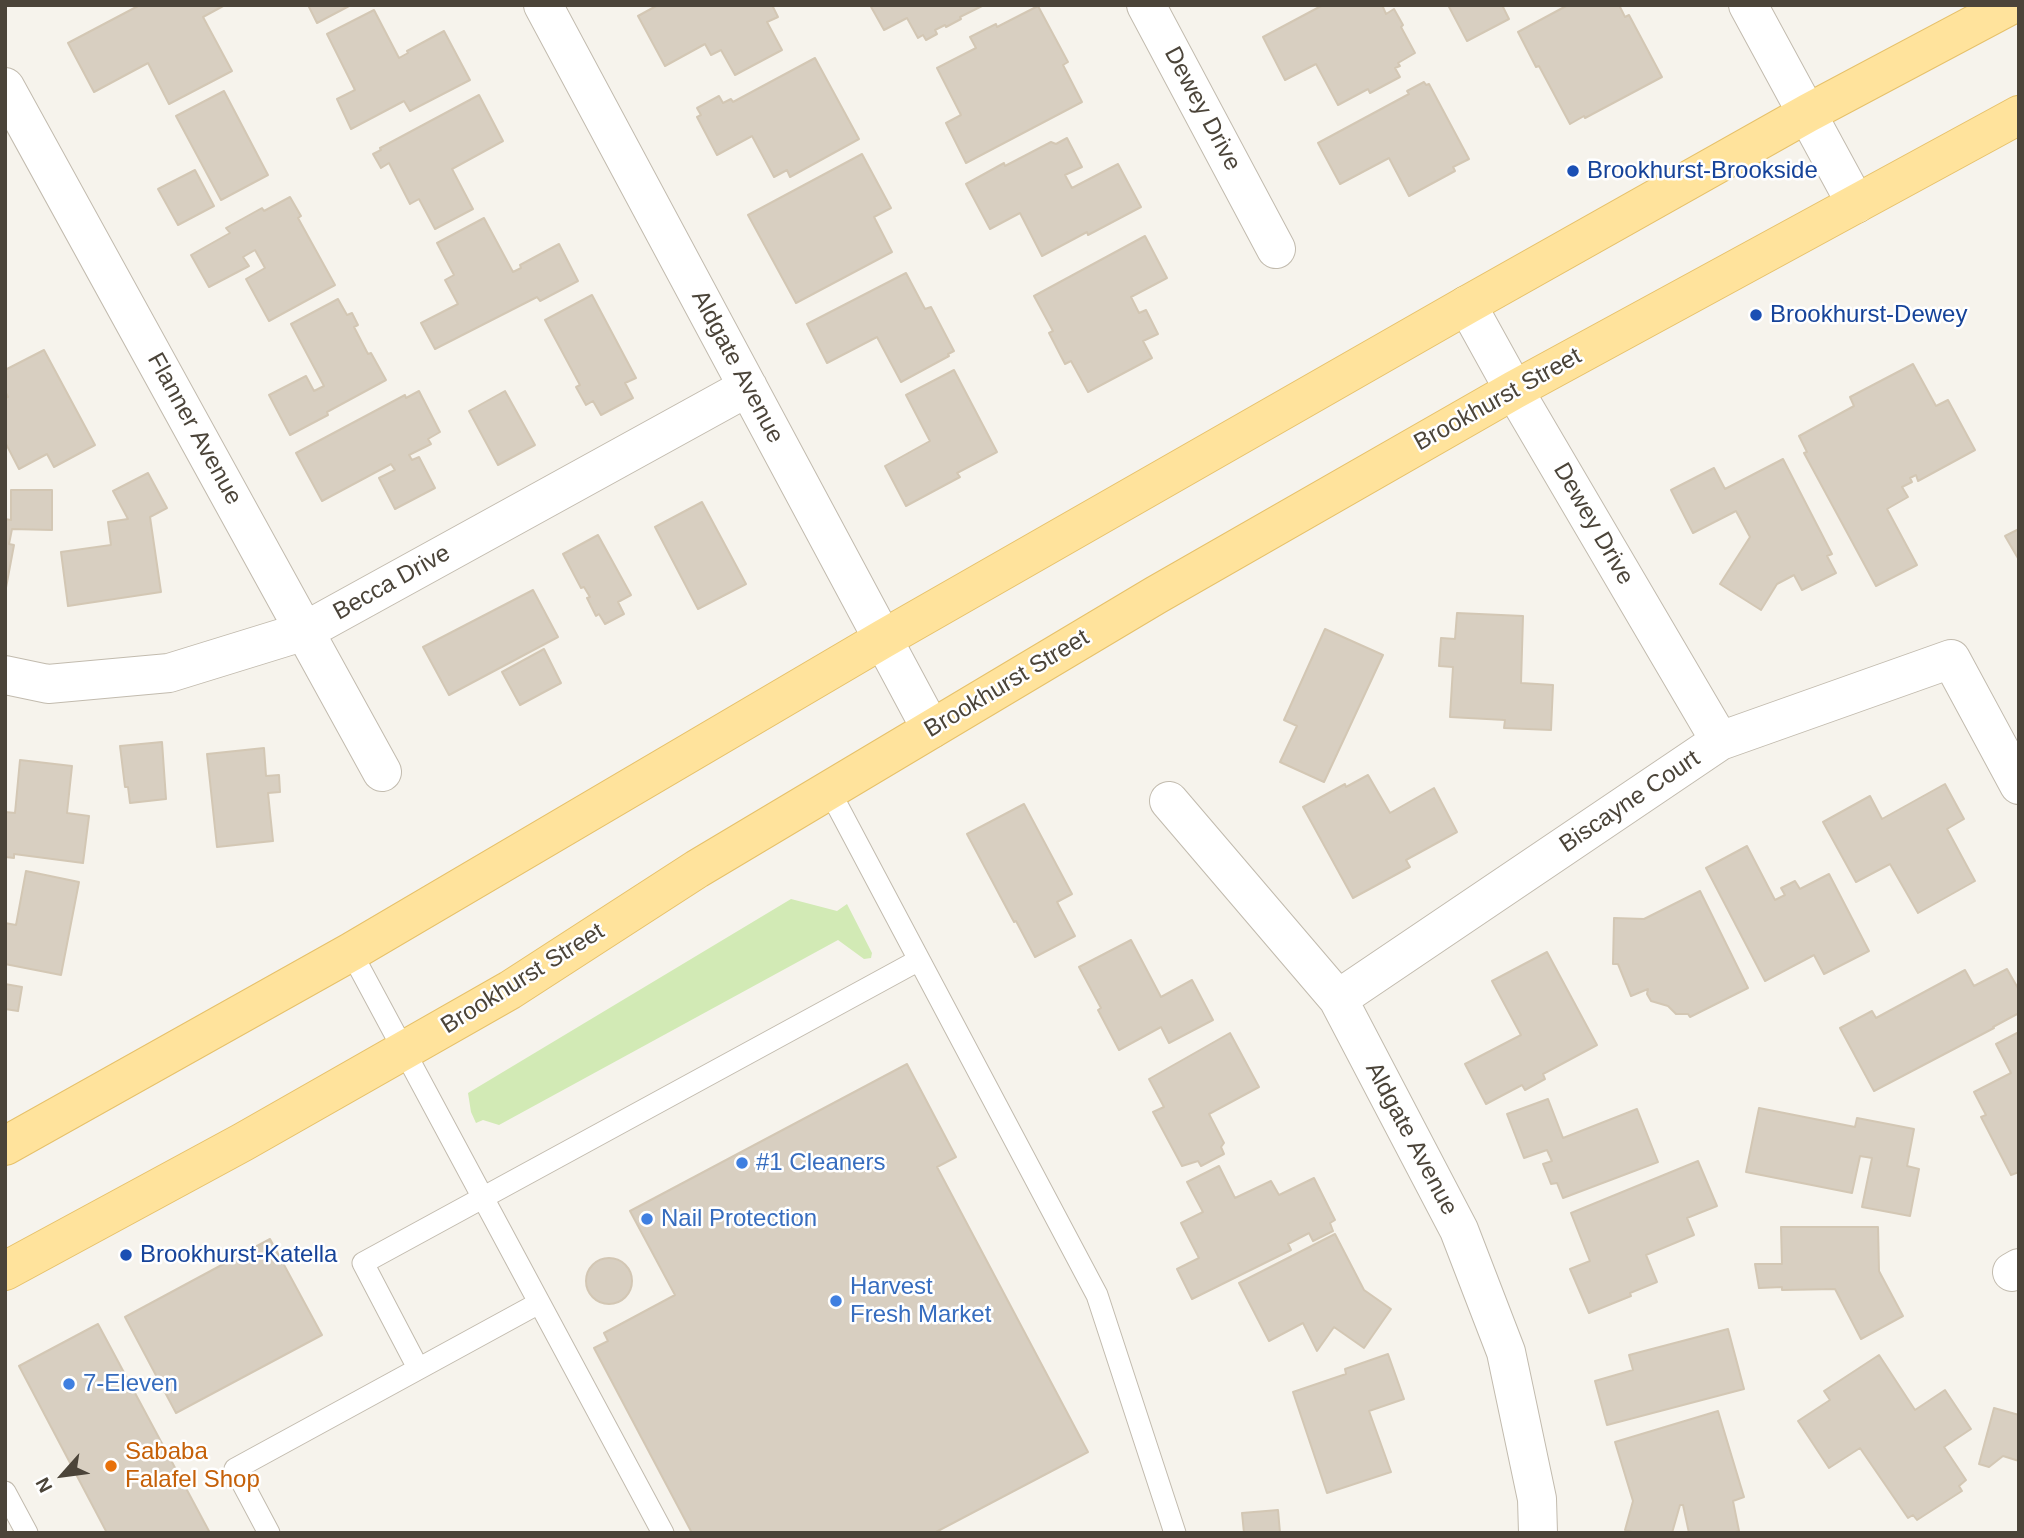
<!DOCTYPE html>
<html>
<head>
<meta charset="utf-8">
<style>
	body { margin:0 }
	#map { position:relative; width:2024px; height:1538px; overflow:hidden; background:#f6f3ec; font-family:Helvetica,sans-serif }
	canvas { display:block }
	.frame { position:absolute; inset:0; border:7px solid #4b4439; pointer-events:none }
	.north { position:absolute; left:28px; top:1440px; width:70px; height:70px; -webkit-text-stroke:5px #fff; paint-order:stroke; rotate:242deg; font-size:19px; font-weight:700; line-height:28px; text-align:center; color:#4b4439 }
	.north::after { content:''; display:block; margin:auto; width:24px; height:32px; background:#4b4439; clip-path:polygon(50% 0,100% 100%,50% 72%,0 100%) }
</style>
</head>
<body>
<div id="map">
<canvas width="2024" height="1538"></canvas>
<div class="frame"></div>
<div class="north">N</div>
</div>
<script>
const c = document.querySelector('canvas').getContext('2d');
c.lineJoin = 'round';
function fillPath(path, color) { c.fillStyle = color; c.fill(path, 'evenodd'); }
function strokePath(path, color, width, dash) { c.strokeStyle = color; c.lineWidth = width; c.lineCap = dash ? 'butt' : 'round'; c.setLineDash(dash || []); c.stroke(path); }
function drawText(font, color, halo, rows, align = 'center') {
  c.font = font + ' Helvetica,sans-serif'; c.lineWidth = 5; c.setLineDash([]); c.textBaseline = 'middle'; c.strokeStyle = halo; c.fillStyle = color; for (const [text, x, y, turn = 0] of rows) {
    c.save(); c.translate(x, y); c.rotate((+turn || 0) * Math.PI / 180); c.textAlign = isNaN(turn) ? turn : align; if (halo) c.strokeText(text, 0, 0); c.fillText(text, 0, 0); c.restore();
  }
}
fillPath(new Path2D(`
	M791 899 837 911 847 904 872 953 871 958 864 959 838 940 499 1125 483 1120 476 1123 471 1112 468 1093Z`), '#d2eab5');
const building = new Path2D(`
	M140 5H225L203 17 232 71 169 104 148 63 94 92 68 43Z
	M308 5H351L317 23Z
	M658 5H772L778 17 767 22 782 50 735 75 721 50 711 55 705 44 665 66 638 16Z
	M870 5H981L982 6 960 17 961 19 946 27 945 25 935 30 937 34 926 40 923 35 918 38 907 18 884 30Z
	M1323 5H1382L1386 14 1394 9 1403 25 1401 27 1415 53 1398 63 1400 66 1395 68 1400 77 1370 93 1368 89 1338 105 1316 64 1285 80 1263 37Z
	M1448 5H1502L1509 19 1467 41Z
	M1568 5H1619L1625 17 1629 15 1662 77 1585 118 1584 116 1570 124 1539 66 1536 67 1518 32Z
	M1038 6 1068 62 1063 65 1082 102 966 163 946 123 961 115 937 68 976 48 970 37 996 24 997 27Z
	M374 10 399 58 408 53 407 51 444 31 470 80 410 111 404 101 351 129 337 99 355 90 327 34Z
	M815 58 859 139 790 177 787 170 774 177 752 136 717 155 697 117 701 115 697 108 719 96 723 103 731 99 733 102Z
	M1424 82 1426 85 1429 84 1469 159 1453 167 1455 171 1409 196 1389 158 1340 184 1318 143 1409 94 1407 91Z
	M224 91 268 175 221 200 176 116Z
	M479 95 503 141 452 169 473 209 435 229 419 199 410 204 389 163 381 168 373 154 381 150 380 148Z
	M1067 138 1082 167 1065 175 1072 188 1118 164 1141 207 1088 235 1087 232 1042 256 1020 213 990 229 966 184 1004 163 1005 166 1051 142 1056 144Z
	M862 154 891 208 874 217 892 252 796 303 748 215Z
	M195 170 214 206 178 225 158 189Z
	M290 197 301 216 298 218 335 285 269 321 246 279 265 268 255 250 243 257 249 266 209 287 191 255 230 233 226 228 262 208 264 211Z
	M484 218 513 272 521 268 520 265 559 244 578 281 540 301 537 297 435 349 421 323 458 304 445 280 454 275 437 243Z
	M1145 236 1167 278 1131 297 1139 313 1146 310 1158 334 1143 341 1152 358 1088 392 1071 361 1065 364 1049 333 1053 331 1034 296Z
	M906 273 925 309 931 307 954 351 948 354 949 356 901 382 877 337 827 363 807 324Z
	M592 295 636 378 625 383 633 398 601 415 593 401 586 405 576 387 580 385 545 320Z
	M338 299 347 315 352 313 358 325 354 327 368 354 371 353 386 380 327 412 328 415 290 435 269 395 306 376 314 391 324 386 291 324Z
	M44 350 95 445 54 467 47 454 19 469 5 442V398L8 397 5 391V370Z
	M1913 364 1936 406 1948 400 1975 450 1918 481 1916 475 1910 478 1912 482 1902 487 1908 497 1887 509 1917 565 1876 586 1804 453 1807 452 1799 436 1854 406 1850 397Z
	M954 370 997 452 957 473 960 477 906 506 885 466 930 441 906 395Z
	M419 391 440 432 428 439 431 444 409 455 412 460 419 457 435 488 395 509 379 478 395 470 391 464 322 501 296 453 405 395 406 398Z
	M505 391 535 445 498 465 469 411Z
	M1783 459 1832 554 1827 556 1836 573 1802 590 1794 575 1777 584 1761 610 1720 584 1750 537 1736 511 1693 533 1671 490 1714 468 1725 489Z
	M148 473 167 508 150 517 161 592 68 606 61 552 111 545 108 522 128 519 113 491Z
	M11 490H52V530L12 529 9 544 14 545 5 593V519L11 520Z
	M702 502 746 584 698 609 655 527Z
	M2019 529V560L2005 536Z
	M598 535 631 595 618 602 624 614 605 624 599 614 596 616 587 598 590 597 584 587 581 588 563 554Z
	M533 590 558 637 449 695 423 647Z
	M1457 613 1523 616 1521 683 1553 685 1551 730 1504 728 1505 720 1450 717 1453 667 1439 666 1441 638 1455 639Z
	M1325 629 1383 655 1324 782 1280 762 1297 726 1284 720Z
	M544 649 561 683 520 705 502 672Z
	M162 742 166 799 130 803 128 787H125L120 746Z
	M264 748 266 776 279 775 280 792 268 793 273 841 217 847 207 754Z
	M20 760 72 766 67 813 89 816 83 863 14 854V858L5 857V812L15 813Z
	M1368 775 1390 813 1434 788 1457 832 1406 860 1410 867 1353 898 1303 807 1345 784 1346 787Z
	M1945 784 1964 819 1947 829 1975 881 1918 913 1890 864 1856 882 1823 822 1870 796 1882 819Z
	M1024 804 1072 894 1057 902 1075 936 1035 957 1016 921 1014 922 967 834Z
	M1747 846 1775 900 1785 895 1781 888 1795 881 1800 889 1829 874 1869 951 1824 974 1814 955 1765 981 1706 868Z
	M26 871 79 882 61 975 5 964V923L16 925Z
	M1700 891 1748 988 1690 1017 1688 1014H1676L1668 1006 1651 1001 1647 994 1648 989 1631 996 1618 964H1613L1614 918 1644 919Z
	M1131 940 1161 997 1192 980 1213 1020 1169 1043 1161 1027 1119 1050 1098 1010 1101 1008 1079 967Z
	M1547 952 1597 1045 1543 1074 1545 1079 1525 1090 1522 1085 1486 1104 1465 1064 1521 1035 1492 981Z
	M2007 969 2019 990V1013L1993 1027 1994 1028 1874 1091 1840 1028 1872 1011 1876 1018 1965 970 1974 986Z
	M5 984 22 987 18 1011 5 1009Z
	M2019 1032V1172L2011 1175 1981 1117 1986 1115 1974 1092 2011 1073 1996 1044Z
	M1230 1033 1259 1087 1209 1114 1224 1143 1221 1147 1224 1154 1201 1166 1198 1161 1182 1166 1153 1112 1164 1107 1149 1079Z
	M907 1064 956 1157 937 1167 1088 1452 934 1533H692L594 1348 608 1341 604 1333 675 1295 630 1211Z
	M1548 1099 1563 1138 1637 1109 1658 1162 1563 1198 1557 1183 1551 1184 1543 1164 1552 1161 1547 1150 1524 1158 1507 1114Z
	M1759 1108 1855 1127 1857 1118 1914 1129 1907 1166 1919 1169 1910 1216 1862 1207 1872 1158 1860 1156 1852 1193 1746 1172Z
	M1698 1161 1717 1206 1687 1218 1694 1235 1646 1255 1657 1282 1630 1293 1631 1296 1589 1313 1570 1269 1590 1261 1571 1213Z
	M1219 1166 1235 1198 1271 1181 1279 1195 1314 1178 1335 1220 1330 1223 1333 1231 1313 1241 1309 1233 1288 1244 1291 1250 1192 1299 1177 1269 1199 1258 1181 1223 1203 1212 1187 1182Z
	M1781 1227H1878L1879 1271 1903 1316 1861 1339 1835 1289 1782 1290V1287L1759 1288 1755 1264H1782Z
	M1335 1234 1364 1290 1391 1309 1364 1348 1334 1327 1317 1351 1303 1323 1269 1341 1239 1283Z
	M270 1239 322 1335 176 1413 125 1317Z
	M586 1281a23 23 0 1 1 46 0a23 23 0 1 1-46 0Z
	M98 1324 210 1533H107L19 1366Z
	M1728 1329 1744 1389 1607 1425 1595 1381 1633 1370 1629 1355Z
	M1388 1354 1404 1399 1369 1411 1391 1472 1327 1493 1293 1392 1346 1374 1345 1369Z
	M1879 1355 1915 1410 1945 1390 1971 1429 1944 1447 1966 1480 1959 1486 1962 1491 1917 1520 1913 1515 1908 1518 1860 1448 1829 1468 1798 1421 1830 1400 1824 1391Z
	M1994 1408 2019 1415V1461L2003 1456 1989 1467 1979 1464Z
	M1718 1411 1744 1497 1733 1501 1739 1531 1732 1533H1689L1683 1505H1680L1672 1533H1636L1625 1530 1633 1501 1615 1442Z
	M1278 1510 1280 1533H1244L1242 1513Z`);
fillPath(building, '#d8cfc1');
strokePath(building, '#d3c7b4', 2);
const service = new Path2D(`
	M829 790 1097 1295 1175 1533
	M351 952 663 1533
	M418 1368 363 1263 919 960
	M5 1492 27 1533
	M269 1533 235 1469 539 1303`);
const minor = new Path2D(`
	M543 5 931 729
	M1146 5 1276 249
	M1748 5 1856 204
	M5 87 382 772
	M1467 305 1514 390 1720 741
	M5 675 48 684 169 673 305 631 748 387
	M1169 801 1338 999 1459 1230 1506 1352 1537 1499 1538 1533
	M1338 999 1720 741 1951 659 2019 785
	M2012 1272 2019 1268`);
const primary = new Path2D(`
	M5 1146 351 952 883 639 1467 305 1808 113 2011 5
	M5 1271 243 1142 510 990 697 869 1156 595 1514 390 2019 115`);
strokePath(service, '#c2bbae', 23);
strokePath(minor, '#c2bbae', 40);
strokePath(primary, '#e6c16a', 40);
strokePath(service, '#fff', 21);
strokePath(minor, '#fff', 38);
strokePath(primary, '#ffe39c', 38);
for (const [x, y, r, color] of [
	[1573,171,7,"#1a4fb4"],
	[1756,315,7,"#1a4fb4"],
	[742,1163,7,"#3f7fe0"],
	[647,1219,7,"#3f7fe0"],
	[126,1255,7,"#1a4fb4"],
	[836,1301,7,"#3f7fe0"],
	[69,1384,7,"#3f7fe0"],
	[111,1466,7,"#e8710a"]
]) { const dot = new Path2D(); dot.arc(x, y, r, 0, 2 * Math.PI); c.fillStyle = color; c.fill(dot); strokePath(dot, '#fff', 2.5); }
drawText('24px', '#4b4439', '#fff', [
	["Dewey Drive",1202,109,62],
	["Aldgate Avenue",737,367,62],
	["Brookhurst Street",1498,400,-29],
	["Flanner Avenue",194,429,61],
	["Dewey Drive",1593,524,60],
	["Becca Drive",392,583,-29],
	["Brookhurst Street",1007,684,-31],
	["Biscayne Court",1630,802,-34],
	["Brookhurst Street",523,979,-32],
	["Aldgate Avenue",1411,1139,62]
]);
drawText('24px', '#164399', '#fff', [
	["Brookhurst-Brookside",1587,171],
	["Brookhurst-Dewey",1770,315],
	["Brookhurst-Katella",140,1255]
], 'left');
drawText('24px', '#366cbe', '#fff', [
	["#1 Cleaners",756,1163],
	["Nail Protection",661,1219],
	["Harvest",850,1287],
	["Fresh Market",850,1315],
	["7-Eleven",83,1384]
], 'left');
drawText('24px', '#c56008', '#fff', [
	["Sababa",125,1452],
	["Falafel Shop",125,1480]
], 'left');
</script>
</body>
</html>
